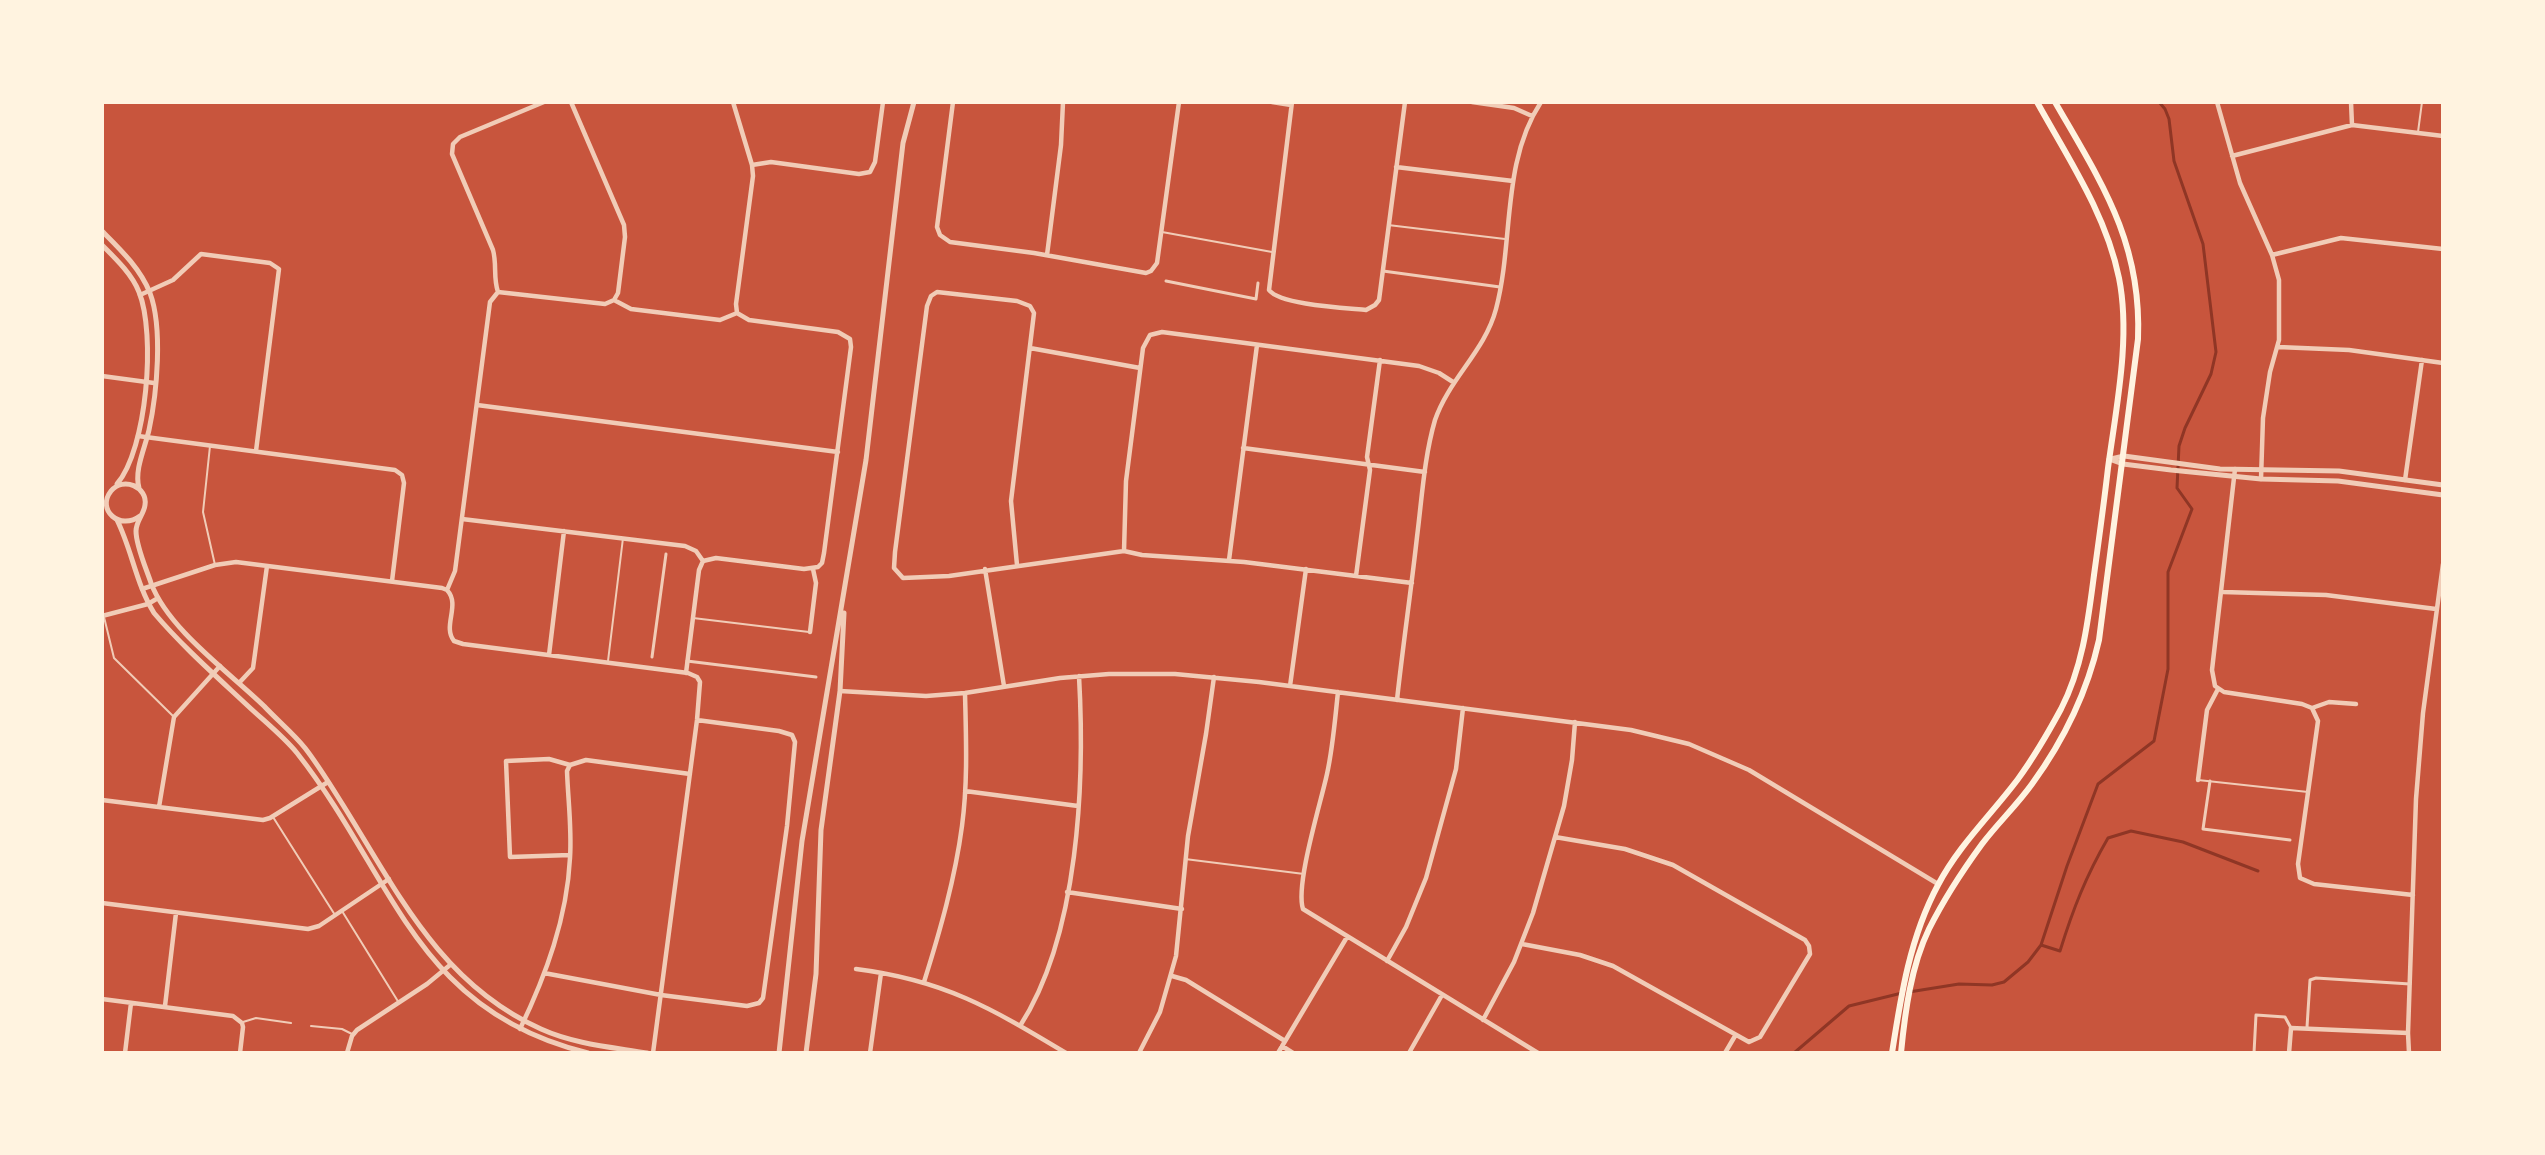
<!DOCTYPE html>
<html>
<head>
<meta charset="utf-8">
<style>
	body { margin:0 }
	#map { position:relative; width:2545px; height:1155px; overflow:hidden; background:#c8553d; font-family:"Exo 2",sans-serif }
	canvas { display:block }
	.frame { position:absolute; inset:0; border:104px solid #fff3e0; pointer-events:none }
</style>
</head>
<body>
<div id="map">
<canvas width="2545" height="1155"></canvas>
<div class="frame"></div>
</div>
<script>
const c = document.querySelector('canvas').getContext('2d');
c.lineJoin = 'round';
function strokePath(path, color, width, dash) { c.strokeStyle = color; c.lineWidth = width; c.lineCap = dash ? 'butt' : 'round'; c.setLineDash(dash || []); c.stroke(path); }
strokePath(new Path2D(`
	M2041 945 2060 951C2073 909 2086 876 2108 838L2131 831 2183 842 2258 871
	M1909 992 1959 984 1992 985 2004 982 2028 962 2041 945 2067 866 2098 784 2154 741 2168 669V572L2192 509 2177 488 2179 446 2185 428 2211 374 2216 352 2203 244 2174 161 2169 119 2165 109 2159 102
	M1794 1053 1849 1006 1902 993`), '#8f3625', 3);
strokePath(new Path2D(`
	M2418 132 2422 102
	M1388 225 1505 239
	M1162 232 1272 252
	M210 446 203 512 215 565
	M104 617 114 658 174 717
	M693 618 809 632
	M608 661 623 538
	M2198 780 2308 792
	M273 817 335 915
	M1185 859 1304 874
	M342 911 399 1003
	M243 1022 256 1018 291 1023
	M311 1026 342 1029 352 1034`), '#f1ccb7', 2);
strokePath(new Path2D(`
	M1383 271 1500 287
	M1166 281 1256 299 1258 283
	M652 657 666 554
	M687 661 816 677
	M2210 781 2203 829 2290 840
	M2307 1027 2310 980 2316 978 2410 984
	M2254 1053 2256 1015 2285 1017 2291 1028`), '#f1ccb7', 3);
strokePath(new Path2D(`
	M544 102 460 137 453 144 452 154 493 250C497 264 493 278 498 292L490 302 455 571 447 590C461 605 442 626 454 641L463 644 688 673 697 677 700 682 697 720 653 1053
	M571 102 624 225 625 237 618 293 614 300
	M733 102 752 165 753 176 736 304 737 313
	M953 102 937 227 940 235 950 242 1034 253 1146 273 1151 271 1157 263 1179 102
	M1272 102 1291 105
	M1292 102 1269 290C1280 305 1346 308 1366 310L1375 305 1379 300 1405 102
	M1472 102 1514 108 1532 116
	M2217 102 2240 183 2272 255 2279 280V340L2270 372 2263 418 2261 479
	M2351 102 2352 125
	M2232 156 2352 125 2443 136
	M752 165 771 162 859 174 870 172 875 162 883 102
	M1396 167 1513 181
	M1047 255 1061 145 1063 102
	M2272 255 2341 238 2443 249
	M498 292 605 304 614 300 631 309 720 320 737 313
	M140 295 173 280 201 254 270 263 279 269 256 451
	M2278 347 2349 350 2443 363
	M1030 348 1140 368
	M102 376 154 383
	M477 405 838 452
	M138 436 395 470 402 475 404 483 392 581
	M1243 448 1425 472
	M2235 469 2212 670 2215 686 2224 692 2302 704 2312 708 2329 702 2356 704
	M2405 480 2422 360
	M462 519 685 546 696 551 703 561 716 558 804 569 818 567 822 563 824 553 851 347 850 339 838 332 749 320 737 313
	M1124 551 1126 481 1143 348 1150 335 1162 332 1419 366 1439 373 1453 382
	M1229 560 1257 345
	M1017 565 1011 501 1034 313 1030 306 1017 301 937 292 931 296 927 306 895 552 894 568 903 578 949 576 1124 551 1142 555 1244 562 1412 583
	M985 569 1004 686
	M1356 576 1370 470 1367 457 1380 360
	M142 589 215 565 236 562 442 588 447 590
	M2223 592 2326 595 2436 609
	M102 616 148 604 158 598
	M810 632 816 583 813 569
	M549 655 564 531
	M686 673 699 570 703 561
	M239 683 253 668 267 566
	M1290 686 1306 569
	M840 691 926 696 965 693 1060 678 1109 674H1175L1259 682 1631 730 1689 744 1749 770 1938 884
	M1338 692C1335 719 1333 747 1327 774 1321 802 1295 885 1303 909L1538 1053
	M1397 700C1403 645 1411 591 1417 537 1422 498 1424 458 1435 420 1449 379 1485 351 1496 309 1514 241 1501 163 1541 102
	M2312 708 2318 721 2298 864 2300 878 2314 884 2413 895
	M2198 780 2207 710 2218 689
	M965 791 1078 806
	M102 800 263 820 270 818 328 782
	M159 807 174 717 220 666
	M570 855 510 857 506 761 549 759 570 765 586 760 690 774
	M1067 892 1182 909
	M102 903 308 929 319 926 389 879
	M1522 944 1580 955 1613 966 1749 1042 1760 1037 1810 954 1809 946 1805 940 1673 865 1625 849 1555 837
	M1387 961 1406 927 1426 878 1456 769 1463 708
	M856 969C944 980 991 1008 1066 1053
	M544 973 661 995 747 1006 759 1003 763 998 787 826 795 742 792 735 779 731 697 720
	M1172 976 1186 980 1285 1041
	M924 982C940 931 955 879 962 826 968 781 966 737 965 693
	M102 999 233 1016 242 1023 243 1027 240 1053
	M165 1006 176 913
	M1483 1020 1514 962 1533 913 1564 806 1572 760 1575 722
	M1020 1026C1079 935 1085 782 1079 676
	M520 1029C546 975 567 918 570 858 572 829 568 800 567 771L570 765
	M1282 1046 1293 1053
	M125 1053 131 1003
	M347 1053 352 1036 357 1030 427 984 450 965
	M870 1053 881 973
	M1139 1053 1160 1012 1176 956 1188 836 1206 734 1214 677
	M1278 1053 1347 937
	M1409 1053 1442 995
	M1725 1053 1735 1036
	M2289 1053 2291 1028 2408 1033
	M2409 1053 2408 1033 2416 799 2423 713 2443 564`), '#f1ccb7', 4.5);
strokePath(new Path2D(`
	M102 231C120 249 140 268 150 293 163 328 157 393 149 430 145 448 134 470 139 488
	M102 245C115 258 132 274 139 292 156 334 147 449 117 484
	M2109 459 2123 464 2171 470 2261 479 2338 481 2443 495
	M2111 459 2124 456 2220 469 2339 471 2443 485
	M140 516C120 531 96 510 111 491 123 476 148 487 145 505 144 514 136 521 136 531 136 546 146 568 151 583 168 629 229 672 264 706 277 720 293 733 305 748 319 766 331 786 343 805 398 893 441 984 541 1029 574 1044 611 1047 647 1053
	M117 520C132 550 136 584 154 613 182 646 216 676 248 706 264 721 283 736 297 753 394 876 414 1011 588 1053
	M779 1053 802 841 866 460 903 143 914 102
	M806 1053 816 974 821 830 840 691 844 613`), '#f1ccb7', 5);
strokePath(new Path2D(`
	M1892 1053C1901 995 1910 937 1938 885 1959 845 1991 815 2018 779 2034 757 2048 733 2061 709 2083 666 2088 621 2094 575 2099 539 2104 503 2108 468 2116 408 2131 338 2119 278 2106 214 2068 158 2037 102
	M1901 1053C1905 1012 1911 966 1929 929 1944 899 1963 870 1982 844 1998 823 2017 805 2032 784 2064 740 2087 693 2099 640L2138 339C2142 242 2101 182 2055 102`), '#fff3e0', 6);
</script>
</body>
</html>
